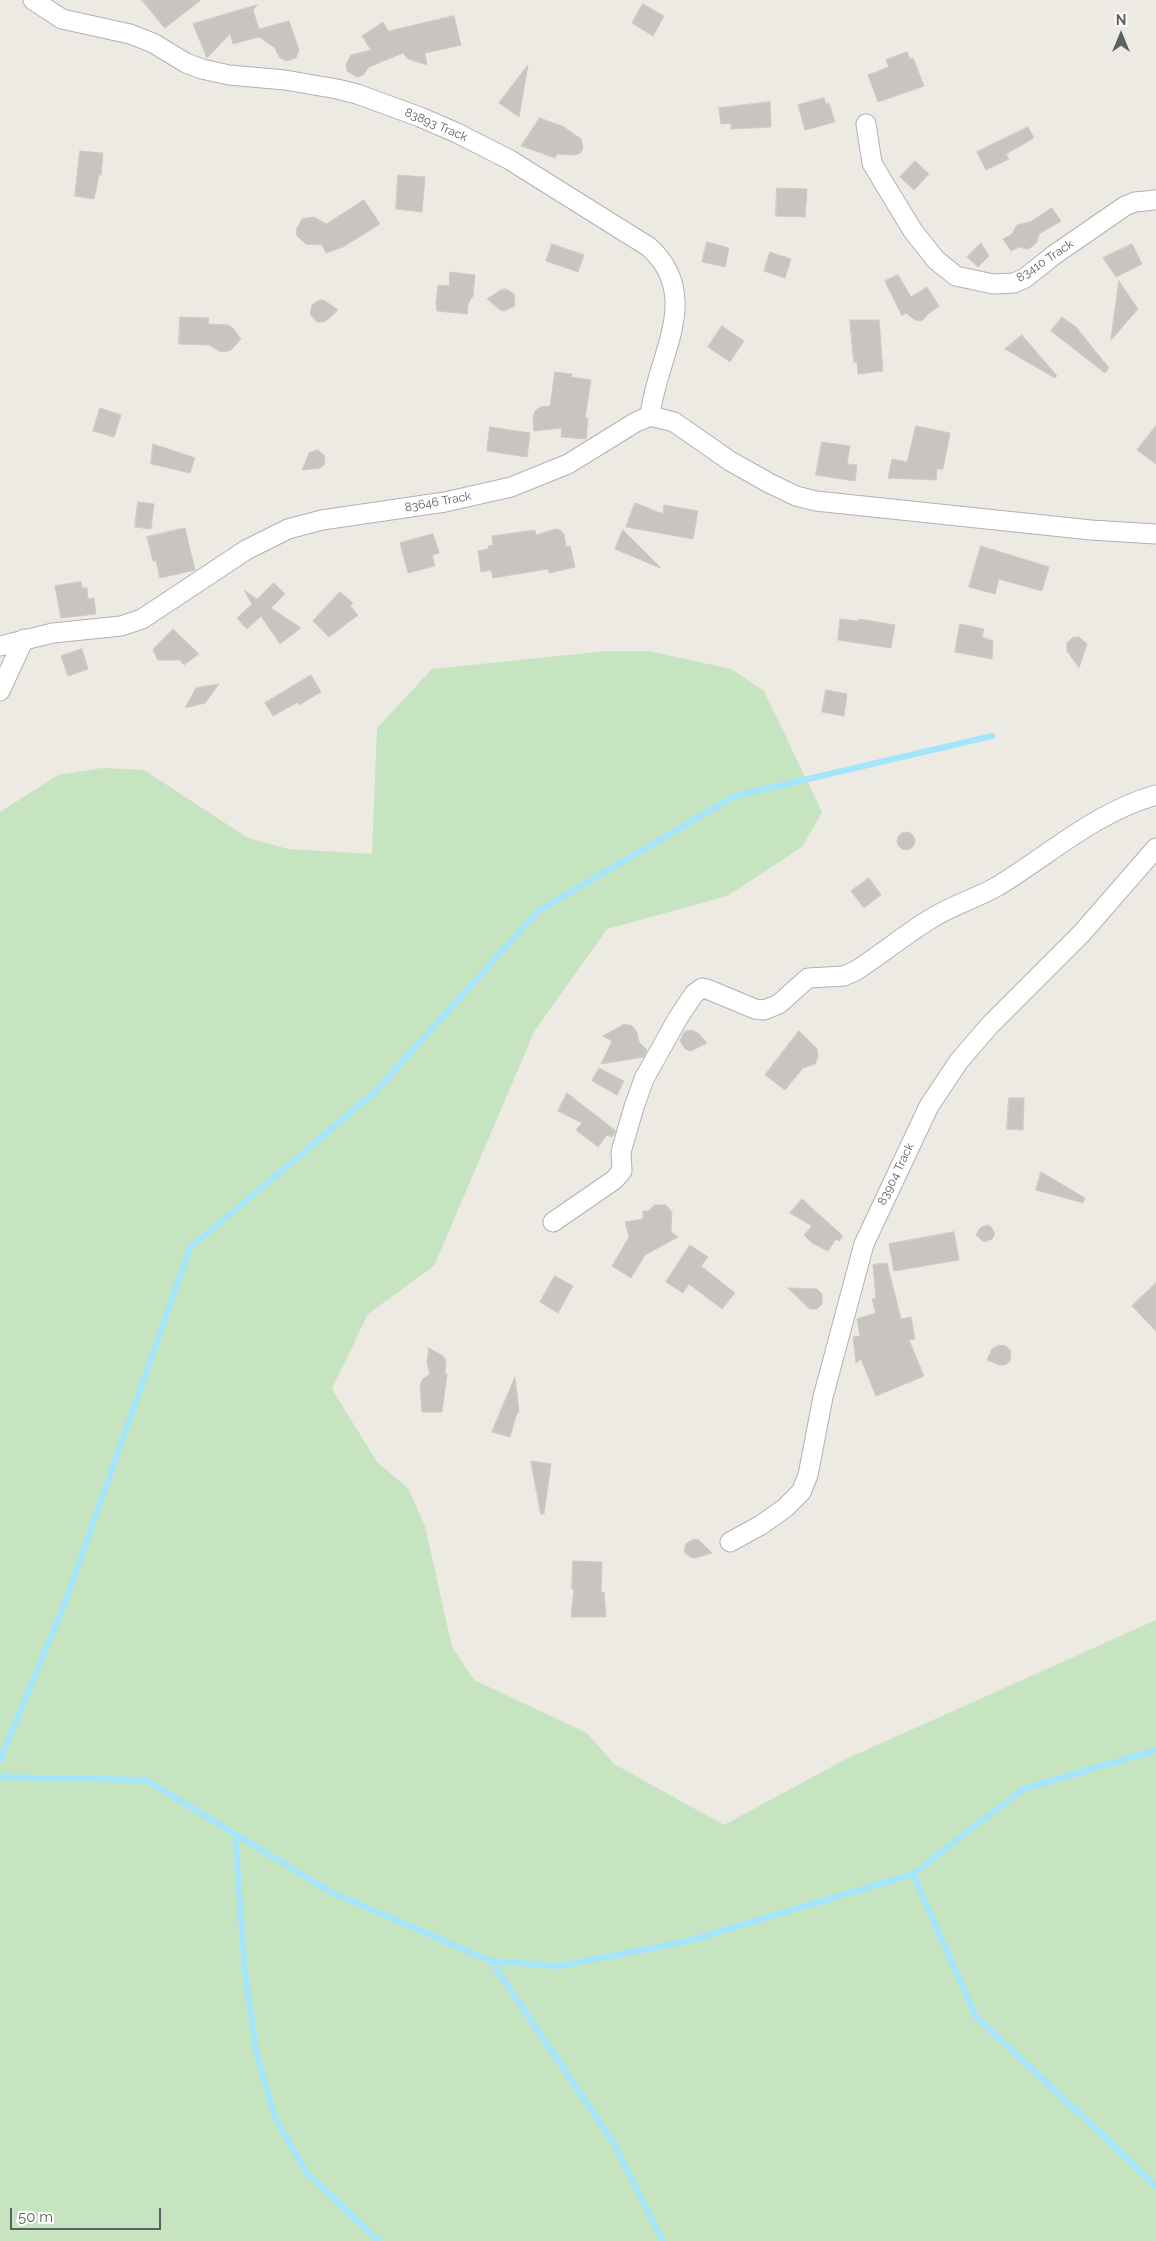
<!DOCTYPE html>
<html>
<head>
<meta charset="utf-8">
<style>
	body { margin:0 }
	#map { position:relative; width:1156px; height:2241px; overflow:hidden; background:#ede9e3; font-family:Raleway,sans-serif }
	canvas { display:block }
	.north { position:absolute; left:1096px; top:10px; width:50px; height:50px; -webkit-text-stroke:4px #fff; paint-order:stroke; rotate:0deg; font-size:14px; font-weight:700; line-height:20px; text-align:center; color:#5b6063 }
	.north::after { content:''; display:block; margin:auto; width:18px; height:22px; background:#5b6063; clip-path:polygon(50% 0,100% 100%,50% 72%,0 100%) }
	.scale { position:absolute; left:10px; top:2208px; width:151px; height:22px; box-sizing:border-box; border:2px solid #5b6063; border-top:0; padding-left:6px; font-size:15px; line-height:18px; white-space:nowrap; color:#5b6063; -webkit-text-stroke:4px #fff; paint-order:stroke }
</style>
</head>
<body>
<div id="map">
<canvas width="1156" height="2241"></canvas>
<div class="north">N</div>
<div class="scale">50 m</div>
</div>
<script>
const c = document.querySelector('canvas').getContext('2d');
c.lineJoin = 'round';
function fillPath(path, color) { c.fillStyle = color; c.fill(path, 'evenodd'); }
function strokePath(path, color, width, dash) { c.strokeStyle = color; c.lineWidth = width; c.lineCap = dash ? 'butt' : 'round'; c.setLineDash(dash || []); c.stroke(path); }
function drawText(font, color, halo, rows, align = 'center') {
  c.font = font + ' Raleway,sans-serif'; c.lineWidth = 4; c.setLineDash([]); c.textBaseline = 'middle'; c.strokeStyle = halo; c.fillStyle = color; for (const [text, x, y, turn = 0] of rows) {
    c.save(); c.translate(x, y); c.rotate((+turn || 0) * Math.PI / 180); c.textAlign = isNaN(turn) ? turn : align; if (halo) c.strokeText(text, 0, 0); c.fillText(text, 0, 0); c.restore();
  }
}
fillPath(new Path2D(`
	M607 651H649L731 669 764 691 822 812 802 847 727 896 607 929 534 1032 434 1266 368 1314 332 1389 377 1462 408 1488 425 1526 452 1647 474 1680 587 1733 614 1764 724 1825 846 1759 1156 1620V2241H0V812L58 775 102 768 144 770 248 838 288 849 372 854 377 728 432 669Z`), '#c7e4c0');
strokePath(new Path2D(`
	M0 1760 65 1603 190 1248 375 1092 538 911 735 796 992 736
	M0 1777 146 1780 331 1892 491 1961 560 1966 688 1941 913 1874 1023 1789 1156 1750
	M235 1834 245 1972 256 2050 275 2118 307 2173 379 2241
	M913 1874 976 2017 1107 2139 1156 2187
	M491 1961 613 2142 663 2241`), '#a5e5fb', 6);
const building = new Path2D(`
	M142 0H201L165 28Z
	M643 4 664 16 653 36 632 23Z
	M257 5 253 10 259 29 289 21 299 50 296 58 286 61 279 57 275 48 259 37 233 44 230 34 207 58 193 24Z
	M454 16 461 45 425 53 427 65 408 59 403 53 369 67 363 75 357 77 347 71 346 65 351 55 371 50 362 36 383 22 388 31Z
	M907 52 910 59 913 58 924 86 878 102 868 75 889 67 886 60Z
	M528 65 519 117 499 103Z
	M824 98 826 104 829 103 835 122 805 130 798 105Z
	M770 102 771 127 731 129V123L721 124 719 108Z
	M540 118 564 127 581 139 583 149 580 153 575 155 557 154 555 158 521 146Z
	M1028 127 1034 138 1006 154 1009 159 986 170 977 152Z
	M80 151 103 153 101 175H99L94 199 75 196Z
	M915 161 929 174 914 190 900 177Z
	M398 175 425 177 422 212 396 209Z
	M777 188 807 189 805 217 776 216Z
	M364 200 380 224 343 247 326 253 322 245 306 244 297 236 296 230 302 219 314 217 326 224Z
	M1052 208 1061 221 1039 234 1037 242 1033 246 1028 249 1019 247 1011 251 1003 239 1012 234 1017 225 1030 222Z
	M707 242 729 248 725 267 702 262Z
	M981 243 989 256 978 267 967 257Z
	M552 244 584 255 578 272 546 261Z
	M1132 244 1142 264 1116 277 1103 258Z
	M770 252 791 259 785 278 764 271Z
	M450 272 475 275 473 296 468 304 467 314 437 311 436 304 438 285 449 286Z
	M898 275 911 297 927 287 939 306 928 314 922 321 915 320 906 313 902 316 885 281Z
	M1119 281 1138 309 1111 340Z
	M506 289 514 294 515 306 504 311 500 310 487 299 501 290Z
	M320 300 325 301 338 310 326 321 322 322H317L310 314 312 305Z
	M180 317 209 318 208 324 228 325 233 328 241 339 231 350 225 352 219 351 209 345 179 344Z
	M1062 317 1076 327 1109 368 1105 373 1051 331Z
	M850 320H879L883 371 858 374 857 362H854Z
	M722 326 744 341 730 362 708 347Z
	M1022 335 1057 376 1055 378 1005 349Z
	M555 372 572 374 571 377 591 380 585 418H588L586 439 561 437 562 428 534 431 533 417 535 411 540 407 550 406Z
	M100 408 121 415 114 437 93 431Z
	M916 426 950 433 943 469H937L936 480 888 478 892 459 907 462Z
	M1156 426V464L1137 450Z
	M490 427 530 433 527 457 487 451Z
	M822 442 850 446 847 464 857 465 855 481 816 475Z
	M153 444 195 458 190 473 151 464Z
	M318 450 325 456 324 465 320 468 302 470 309 453Z
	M138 502 154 504 151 529 135 527Z
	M635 503 663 514 664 505 698 511 693 539 626 527Z
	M185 528 195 570 160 578 156 561H153L147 537Z
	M555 529 560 530 564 534 566 547 570 546 575 567 549 573 548 569 493 578 491 570 481 572 478 551 488 549V546L493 545 492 536 535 530 536 535Z
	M623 530 661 568H660L615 549Z
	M433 534 439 553 432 555 435 566 408 573 400 543Z
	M981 546 1049 567 1042 591 999 579 995 594 969 587Z
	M81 582 82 588H87L88 599 94 598 96 614 61 618 55 586Z
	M274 583 285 594 271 608 301 628 280 644 261 616 247 629 237 618 252 604 244 590 257 599Z
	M340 592 353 603 350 606 358 615 329 637 313 621Z
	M840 619 859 621V619L895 625 891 648 838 640Z
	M960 624 984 629 982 637 993 641 992 659 955 652Z
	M173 629 199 654 184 665 180 660H158L153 650Z
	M1079 637 1087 644 1079 668 1067 651V643L1072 638Z
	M82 649 88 669 68 676 61 656Z
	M311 675 321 692 299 705 298 702 273 716 265 703Z
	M219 684 205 703 185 708 196 688Z
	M826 690 847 694 844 716 822 712Z
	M897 841a9 9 0 1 1 18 0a9 9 0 1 1-18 0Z
	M869 878 881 895 864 908 851 891Z
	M625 1024 632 1026 637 1032 639 1042 647 1050 644 1057 601 1064 612 1041 603 1036Z
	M691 1030 698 1033 707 1043 691 1051 685 1049 680 1041 684 1032Z
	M799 1031 817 1049 818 1057 815 1064 803 1068 785 1090 765 1075Z
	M599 1068 624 1081 617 1095 592 1081Z
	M567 1093 616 1131 612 1137 607 1135 598 1147 576 1130 582 1123 558 1111Z
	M1009 1098H1024L1023 1130 1007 1129Z
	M1041 1172 1085 1198 1083 1203 1036 1190Z
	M802 1199 843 1236 839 1241 836 1239 828 1251 812 1243 804 1235 812 1226 790 1213Z
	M655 1205H666L672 1212 671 1232 678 1237 645 1255 631 1278 612 1266 629 1237 625 1222 643 1219V1211H648Z
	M988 1225 992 1228 995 1234 992 1239 984 1242 976 1235 980 1228Z
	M954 1232 959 1260 894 1271 889 1244Z
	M690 1245 708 1257 701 1266 735 1293 722 1309 689 1284 683 1293 666 1282Z
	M887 1263 901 1319 911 1317 915 1339 909 1340 924 1376 876 1396 861 1359 856 1363 853 1337 860 1336 857 1319 876 1313 872 1299 876 1298 873 1265Z
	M555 1276 573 1286 558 1313 540 1302Z
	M1156 1283V1331L1132 1306Z
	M788 1288 817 1289 822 1294V1304L817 1309H810Z
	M999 1345 1006 1346 1011 1351 1010 1361 1005 1365H999L987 1360 992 1349Z
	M429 1348 443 1356 446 1361 445 1373 447 1374 442 1412H422L420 1385 423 1379 430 1374 427 1363Z
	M515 1377 519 1411 516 1416 510 1437 492 1432Z
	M531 1461 551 1464 544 1514H541Z
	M694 1539 699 1540 712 1553 695 1558 690 1557 684 1552 686 1544Z
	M573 1561 602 1562 601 1592H604L606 1617H571L574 1589H572Z`);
fillPath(building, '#c8c4c0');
strokePath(building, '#d2cac2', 1);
const street = new Path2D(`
	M33 0 62 19 130 34 153 43 186 63 202 69 229 75 285 80 337 89 357 94 420 117 457 133 510 160 649 247C704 297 656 357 650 416
	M866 124 872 163 882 180 913 231 936 260 956 276 993 284 1014 283 1025 278 1054 255 1125 206 1135 202 1156 200
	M0 646 53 633 121 626 142 619 246 550 288 529 322 520 445 502 511 487 568 464 636 422 650 416 674 422 730 461 769 483 796 496 816 501 1091 530 1156 534
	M0 691 24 639
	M553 1222 614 1180 622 1171 621 1152 634 1107 644 1079 678 1018 694 994 702 988 707 989 755 1009 764 1010 779 1004 808 978 844 976 857 970C883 953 907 933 932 918 953 905 977 898 998 886 1050 854 1096 812 1156 795
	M730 1542 761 1525 785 1508 801 1492 808 1475 823 1397 864 1244 929 1106 959 1061 990 1025 1082 933 1156 848`);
strokePath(street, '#afb2b5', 21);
strokePath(street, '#fff', 19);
drawText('12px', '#5b6063', '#fff', [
	["83893 Track",436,125,23],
	["83410 Track",1045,261,-34],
	["83646 Track",438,502,-10],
	["83904 Track",896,1174,-64]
]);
</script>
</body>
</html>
